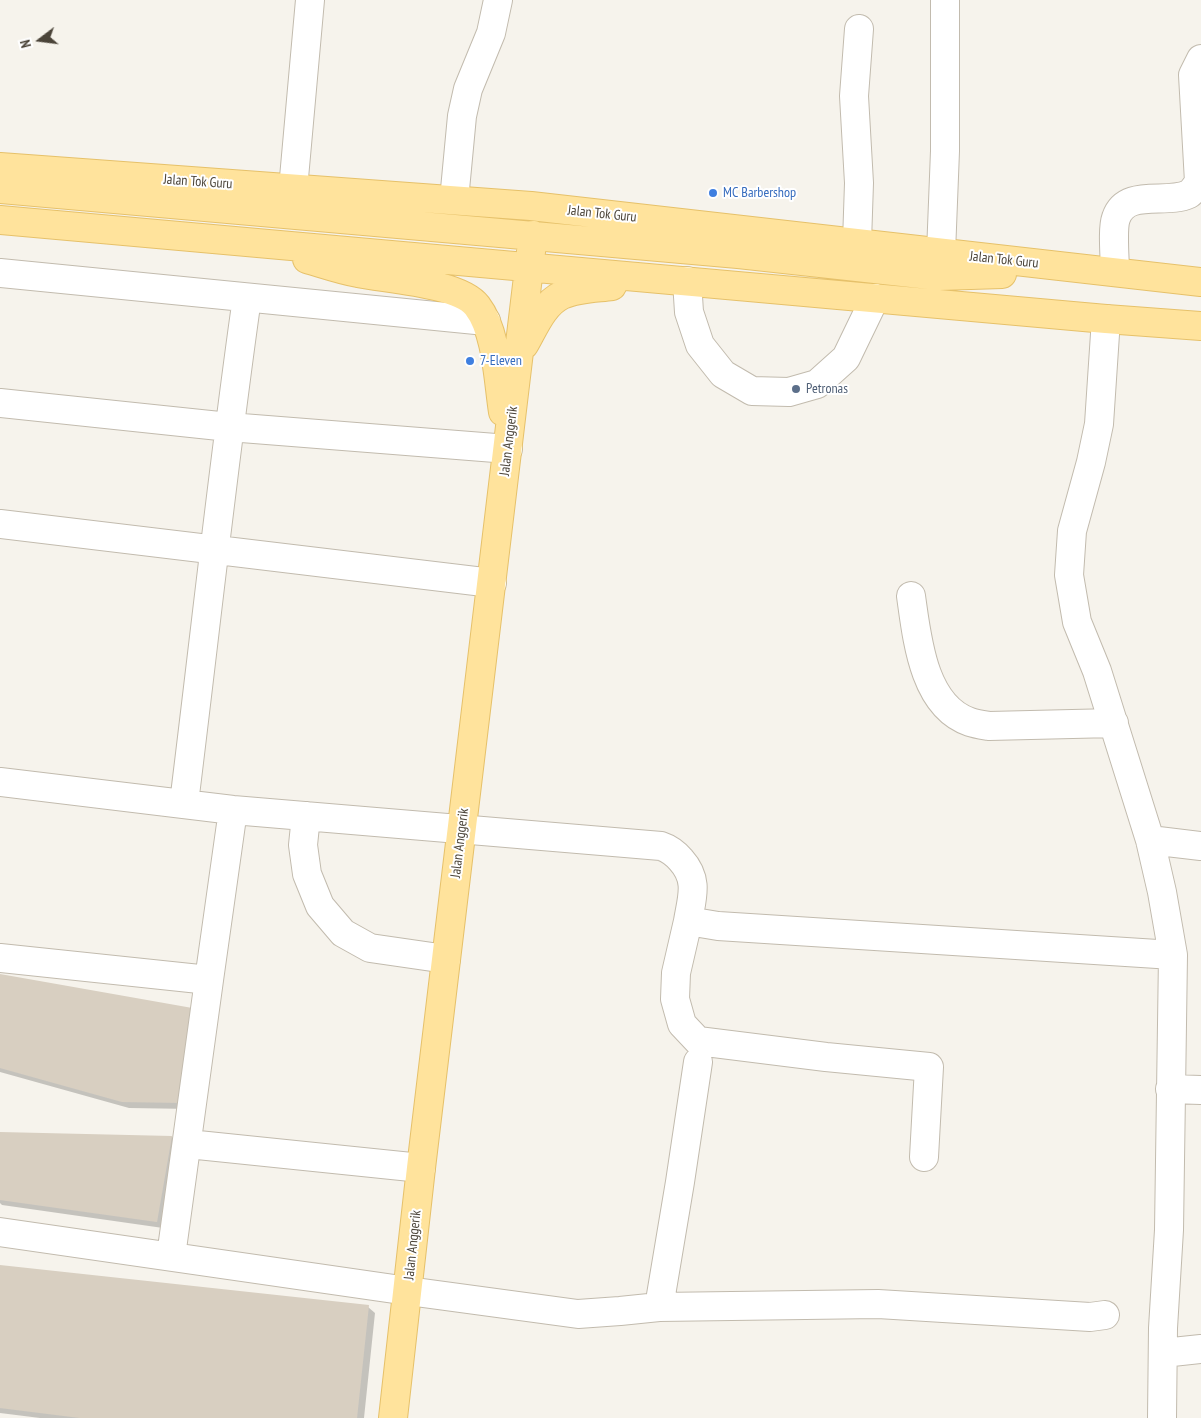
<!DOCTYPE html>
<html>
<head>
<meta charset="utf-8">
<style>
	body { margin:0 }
	#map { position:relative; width:1201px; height:1418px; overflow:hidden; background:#f6f3ec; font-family:"PT Sans Narrow",sans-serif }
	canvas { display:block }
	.north { position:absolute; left:15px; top:15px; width:50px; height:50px; -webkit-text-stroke:4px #fff; paint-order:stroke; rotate:255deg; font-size:14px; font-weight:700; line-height:20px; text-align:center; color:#4b4439 }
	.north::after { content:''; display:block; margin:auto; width:18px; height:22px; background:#4b4439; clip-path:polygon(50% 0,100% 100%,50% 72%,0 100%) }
</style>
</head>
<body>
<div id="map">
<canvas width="1201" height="1418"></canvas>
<div class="north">N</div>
</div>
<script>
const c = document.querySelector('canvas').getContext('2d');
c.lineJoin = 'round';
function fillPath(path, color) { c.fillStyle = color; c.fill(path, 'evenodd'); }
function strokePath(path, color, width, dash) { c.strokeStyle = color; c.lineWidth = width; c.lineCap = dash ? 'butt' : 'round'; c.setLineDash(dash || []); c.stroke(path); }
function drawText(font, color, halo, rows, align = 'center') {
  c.font = font + ' "PT Sans Narrow",sans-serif'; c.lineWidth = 4; c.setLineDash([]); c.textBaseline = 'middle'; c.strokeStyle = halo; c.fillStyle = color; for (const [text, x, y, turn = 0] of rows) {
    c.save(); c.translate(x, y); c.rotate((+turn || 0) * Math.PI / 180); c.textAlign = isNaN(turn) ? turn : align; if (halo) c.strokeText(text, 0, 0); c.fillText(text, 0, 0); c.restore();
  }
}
fillPath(new Path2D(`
	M0 976 192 1109 129 1108 0 1072Z
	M0 1133 172 1137 178 1144 163 1228 2 1205 0 1203Z
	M0 1266 368 1307 375 1313 364 1418H40L0 1413Z`), '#0003');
fillPath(new Path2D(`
	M0 974 198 1009 186 1103 122 1102 0 1068Z
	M0 1132 172 1136 157 1222 0 1200Z
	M0 1265 369 1305 357 1418H80L0 1408Z`), '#d8cfc1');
const minor = new Path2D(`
	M293 189 310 0
	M454 200 462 116 468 89 491 33 498 0
	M857 242 859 183 854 96 859 29
	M941 253 945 151V0
	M1115 272C1115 259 1112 229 1116 218 1126 188 1166 205 1189 194 1193 191 1196 186 1199 182L1193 75 1201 59
	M0 273 486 321
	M687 281 689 312 700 345 723 374 752 391 789 392 817 384 846 358 875 298
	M1106 319 1099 424 1091 462 1072 531 1069 575 1077 622 1097 671 1150 840 1162 892 1173 955 1169 1230 1163 1328 1162 1418
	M0 403 229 427 508 449
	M0 524 492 583
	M911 596C917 638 923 706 970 722 976 724 983 725 989 726L1114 723
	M0 782 233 810 661 846C670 849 675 853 681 860 699 880 692 897 688 921L718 926 1173 955
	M184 803C205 634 223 466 247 298
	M306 816 303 845 307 874 320 906 343 933 370 948 446 959
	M1150 840 1201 846
	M688 921 676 973 675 999 682 1024 698 1041 826 1057 929 1067 924 1157
	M0 958 209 980 171 1256
	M209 980 233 810
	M1170 1089 1201 1090
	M188 1144 421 1168
	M0 1232 408 1291 578 1314 620 1311 659 1307 878 1304 1090 1317 1105 1315
	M659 1307 680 1182 698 1062
	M1163 1353 1201 1349`);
const major = new Path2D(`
	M0 167 531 206 1201 282
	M0 189 738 254 939 276 1002 274
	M0 220 1106 319 1201 326
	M307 259C324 264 341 270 358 273 387 279 460 283 477 306 497 332 498 380 503 412
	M524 345C534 328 543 304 562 295 577 288 596 288 612 286
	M393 1418 421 1168 533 235`);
strokePath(minor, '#c2bbae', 30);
strokePath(major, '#e6c16a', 30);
strokePath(minor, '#fff', 28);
strokePath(major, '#ffe39c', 28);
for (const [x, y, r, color] of [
	[713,193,5,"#3f7fe0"],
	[470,361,5,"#3f7fe0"],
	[796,389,5,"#5c6f8a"]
]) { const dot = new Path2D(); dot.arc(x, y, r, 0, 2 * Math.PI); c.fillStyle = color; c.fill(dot); strokePath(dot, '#fff', 2); }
drawText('14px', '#4b4439', '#fff', [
	["Jalan Tok Guru",198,182,4],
	["Jalan Tok Guru",602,214,6],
	["Jalan Tok Guru",1004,260,6],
	["Jalan Anggerik",509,441,-83],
	["Jalan Anggerik",460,843,-83],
	["Jalan Anggerik",413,1245,-84]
]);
drawText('14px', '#366cbe', '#fff', [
	["MC Barbershop",723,193],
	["7-Eleven",480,361]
], 'left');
drawText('14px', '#4e5e75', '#fff', [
	["Petronas",806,389]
], 'left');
</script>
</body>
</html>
